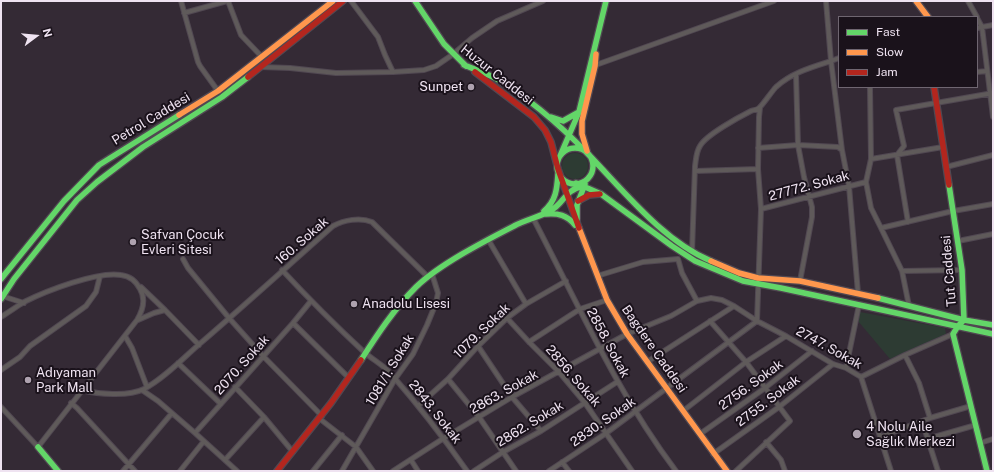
<!DOCTYPE html>
<html>
<head>
<meta charset="utf-8">
<style>
	body { margin:0 }
	#map { position:relative; width:994px; height:472px; overflow:hidden; background:#342a35; font-family:"Public Sans",sans-serif }
	canvas { display:block }
	.frame { position:absolute; inset:0; border:2px solid #efe3f1; pointer-events:none }
	.legend { position:absolute; left:838px; top:16px; width:140px; height:72px; box-sizing:border-box; background:#1a121b; border:1px solid #6f6671; margin:0; padding:5px 7px; list-style:none; font-size:12px; color:#efe3f1 }
	.legend li { display:flex; align-items:center; gap:8px; height:20px }
	.legend b { width:20px; border:1px solid #6f6671 }
	.north { position:absolute; left:16px; top:16px; width:40px; height:40px; -webkit-text-stroke:3px #1a121b; paint-order:stroke; rotate:74deg; font-size:11px; font-weight:700; line-height:16px; text-align:center; color:#efe3f1 }
	.north::after { content:''; display:block; margin:auto; width:14px; height:18px; background:#efe3f1; clip-path:polygon(50% 0,100% 100%,50% 72%,0 100%) }
</style>
</head>
<body>
<div id="map">
<canvas width="994" height="472"></canvas>
<div class="frame"></div>
<ul class="legend">
<li><b style="height:5px;background:#63d668"></b>Fast</li>
<li><b style="height:5px;background:#ff974d"></b>Slow</li>
<li><b style="height:5px;background:#b3261e"></b>Jam</li>
</ul>
<div class="north">N</div>
</div>
<script>
const c = document.querySelector('canvas').getContext('2d');
c.lineJoin = 'round';
function fillPath(path, color) { c.fillStyle = color; c.fill(path, 'evenodd'); }
function strokePath(path, color, width, dash) { c.strokeStyle = color; c.lineWidth = width; c.lineCap = dash ? 'butt' : 'round'; c.setLineDash(dash || []); c.stroke(path); }
function drawText(font, color, halo, rows, align = 'center') {
  c.font = font + ' "Public Sans",sans-serif'; c.lineWidth = 4; c.setLineDash([]); c.textBaseline = 'middle'; c.strokeStyle = halo; c.fillStyle = color; for (const [text, x, y, turn = 0] of rows) {
    c.save(); c.translate(x, y); c.rotate((+turn || 0) * Math.PI / 180); c.textAlign = isNaN(turn) ? turn : align; if (halo) c.strokeText(text, 0, 0); c.fillText(text, 0, 0); c.restore();
  }
}
fillPath(new Path2D(`
	M562 166a13 13 0 1 1 26 0a13 13 0 1 1-26 0Z
	M860 312 945 328 946 334 890 359 858 321Z`), '#2d3b33');
const street = new Path2D(`
	M181 1 198 62 200 66 218 91
	M228 1 241 35 262 57
	M351 1 378 37 385 55 393 72
	M968 1 977 17
	M184 13 227 1
	M977 18 982 27 993 117
	M977 28 993 25
	M839 58 831 61 842 150
	M593 66 774 1
	M261 67 290 68 336 73 393 72 424 70 436 66 452 55 472 38 497 21 543 1
	M977 72 987 71
	M796 74 798 145 804 177 812 207V217L800 281
	M870 87 871 159
	M936 103 993 93
	M943 147 871 159 866 182 871 208 881 228 953 211 993 204
	M758 148 798 145 838 147 842 150 849 186 858 293
	M946 167 993 155
	M695 171 758 169
	M761 209 866 182
	M533 218C578 304 617 393 676 471
	M908 222 897 155 904 146 896 110 936 103
	M881 228 902 271 909 306
	M489 241 526 304
	M958 241 993 234
	M692 252 695 166C696 160 696 152 700 146 706 135 739 117 751 111 753 110 757 110 759 108 762 106 772 91 776 87 791 73 812 67 831 61L826 1
	M183 259 188 268 229 318 263 356 322 416
	M282 270C309 299 336 326 364 352 373 360 385 366 392 375 419 406 443 437 467 471
	M902 271 962 270
	M597 276 643 262 678 259 682 273 697 301
	M141 287 165 310 199 345
	M2 296 24 303
	M1 317C9 312 16 307 24 302 46 291 97 271 121 275 129 276 136 281 140 289 146 299 143 310 137 320L38 447 1 407
	M507 318 529 342 559 372 585 403 632 471
	M138 320 154 313 165 310
	M710 321 746 362 790 421 736 471
	M293 323 349 378
	M125 336 132 348 147 387
	M529 342 580 309 607 300
	M478 346 512 397 541 431
	M905 355 919 383 930 418
	M647 362 734 306
	M178 363 221 404
	M846 368 859 305
	M1 370 20 357 30 346 86 306 96 292 100 276
	M861 377 905 355 953 334
	M448 379 479 417 516 471
	M235 387 264 417 293 452
	M81 390C98 394 128 397 144 389 165 378 185 356 203 341 247 303 290 264 333 226 344 220 360 217 372 222L428 277
	M142 390 158 401 195 433
	M71 403 77 408 135 471
	M419 405 448 379 478 346 507 318 526 304 566 281
	M683 411 746 362 786 336
	M320 419 356 447 373 471
	M922 421 938 471
	M700 434 765 388 812 351
	M880 437 930 418 971 406
	M927 439 976 425
	M766 442 781 460 785 471
	M980 443 993 439
	M713 454 779 407 833 364
	M225 460 264 417
	M411 460 418 471
	M562 462 569 471
	M123 471 172 413
	M180 471 204 441
	M237 471 195 433 293 323 311 301
	M313 471 342 435
	M342 471 395 379 413 354 427 325 436 303 438 293 432 274
	M393 471 444 438 512 397 627 334 671 316 697 301 711 298 722 300 734 306 757 321 786 336 833 364 846 368 861 377 891 471
	M474 471 503 452 541 431 617 382
	M549 471 605 434 757 321 761 209 758 169 759 117 760 108`);
const fast = new Path2D(`
	M415 1 444 44 466 66
	M464 65C474 69 485 73 495 78 529 98 561 126 588 154 624 191 663 241 711 261
	M551 117 563 121 579 112
	M557 166a18 18 0 1 1 36 0a18 18 0 1 1-36 0Z
	M560 156 579 112 606 1
	M576 183 601 194 672 246 695 261 743 281 781 288 993 334
	M949 185 962 270 964 320 958 326 953 334 987 471
	M544 211C556 201 557 189 558 174
	M546 214C558 213 567 215 575 225
	M577 219V205L585 184
	M1 279 64 201 99 165 179 115
	M878 298 964 320 993 325
	M1 299 14 279 77 200 97 182 143 147 222 97 248 77
	M361 360C377 335 394 309 416 287 440 264 483 242 514 226 525 220 539 217 550 211 565 203 563 191 583 186
	M38 447 58 471`);
const slow = new Path2D(`
	M916 1 928 17
	M179 115 218 91 333 1
	M587 151 582 134V121L595 66 596 54
	M579 228 607 300 627 334 727 471
	M711 261 739 273 758 278 800 281 878 298`);
const jam = new Path2D(`
	M475 72 534 117 545 130 551 142 558 169 579 228
	M248 77 343 1
	M934 87 949 185
	M578 201 589 195 600 194
	M277 471 331 403 361 360`);
strokePath(street, '#514852', 6);
strokePath(fast, '#514852', 8);
strokePath(slow, '#514852', 8);
strokePath(jam, '#514852', 8);
strokePath(street, '#5f5a5a', 4);
strokePath(fast, '#63d668', 5.5);
strokePath(slow, '#ff974d', 5.5);
strokePath(jam, '#b3261e', 5.5);
for (const [x, y, r, color] of [
	[471,87,4,"#aea2af"],
	[133,242,4,"#aea2af"],
	[354,304,4,"#aea2af"],
	[28,380,4,"#aea2af"],
	[857,434,5,"#aea2af"]
]) { const dot = new Path2D(); dot.arc(x, y, r, 0, 2 * Math.PI); c.fillStyle = color; c.fill(dot); strokePath(dot, '#1a121b', 1.5); }
drawText('13px', '#efe3f1', '#1a121b', [
	["Huzur Caddesi",497,75,38],
	["Petrol Caddesi",151,119,-31],
	["27772. Sokak",809,186,-15],
	["160. Sokak",302,241,-41],
	["Tut Caddesi",949,271,-95],
	["1079. Sokak",482,331,-44],
	["2858. Sokak",608,343,62],
	["2747. Sokak",829,348,29],
	["Bagdere Caddesi",654,349,55],
	["2070. Sokak",242,365,-48],
	["1081/1. Sokak",390,370,-59],
	["2856. Sokak",573,376,49],
	["2756. Sokak",751,385,-36],
	["2863. Sokak",504,392,-29],
	["2755. Sokak",768,401,-37],
	["2843. Sokak",435,412,52],
	["2830. Sokak",603,422,-35],
	["2862. Sokak",530,424,-31]
]);
drawText('13px', '#efe3f1', '#1a121b', [
	["Sunpet",463,87,"right"],
	["Safvan Çocuk",141,235],
	["Evleri Sitesi",141,250],
	["Anadolu Lisesi",362,304],
	["Adıyaman",36,373],
	["Park Mall",36,388],
	["4 Nolu Aile",866,427],
	["Sağlık Merkezi",866,442]
], 'left');
</script>
</body>
</html>
